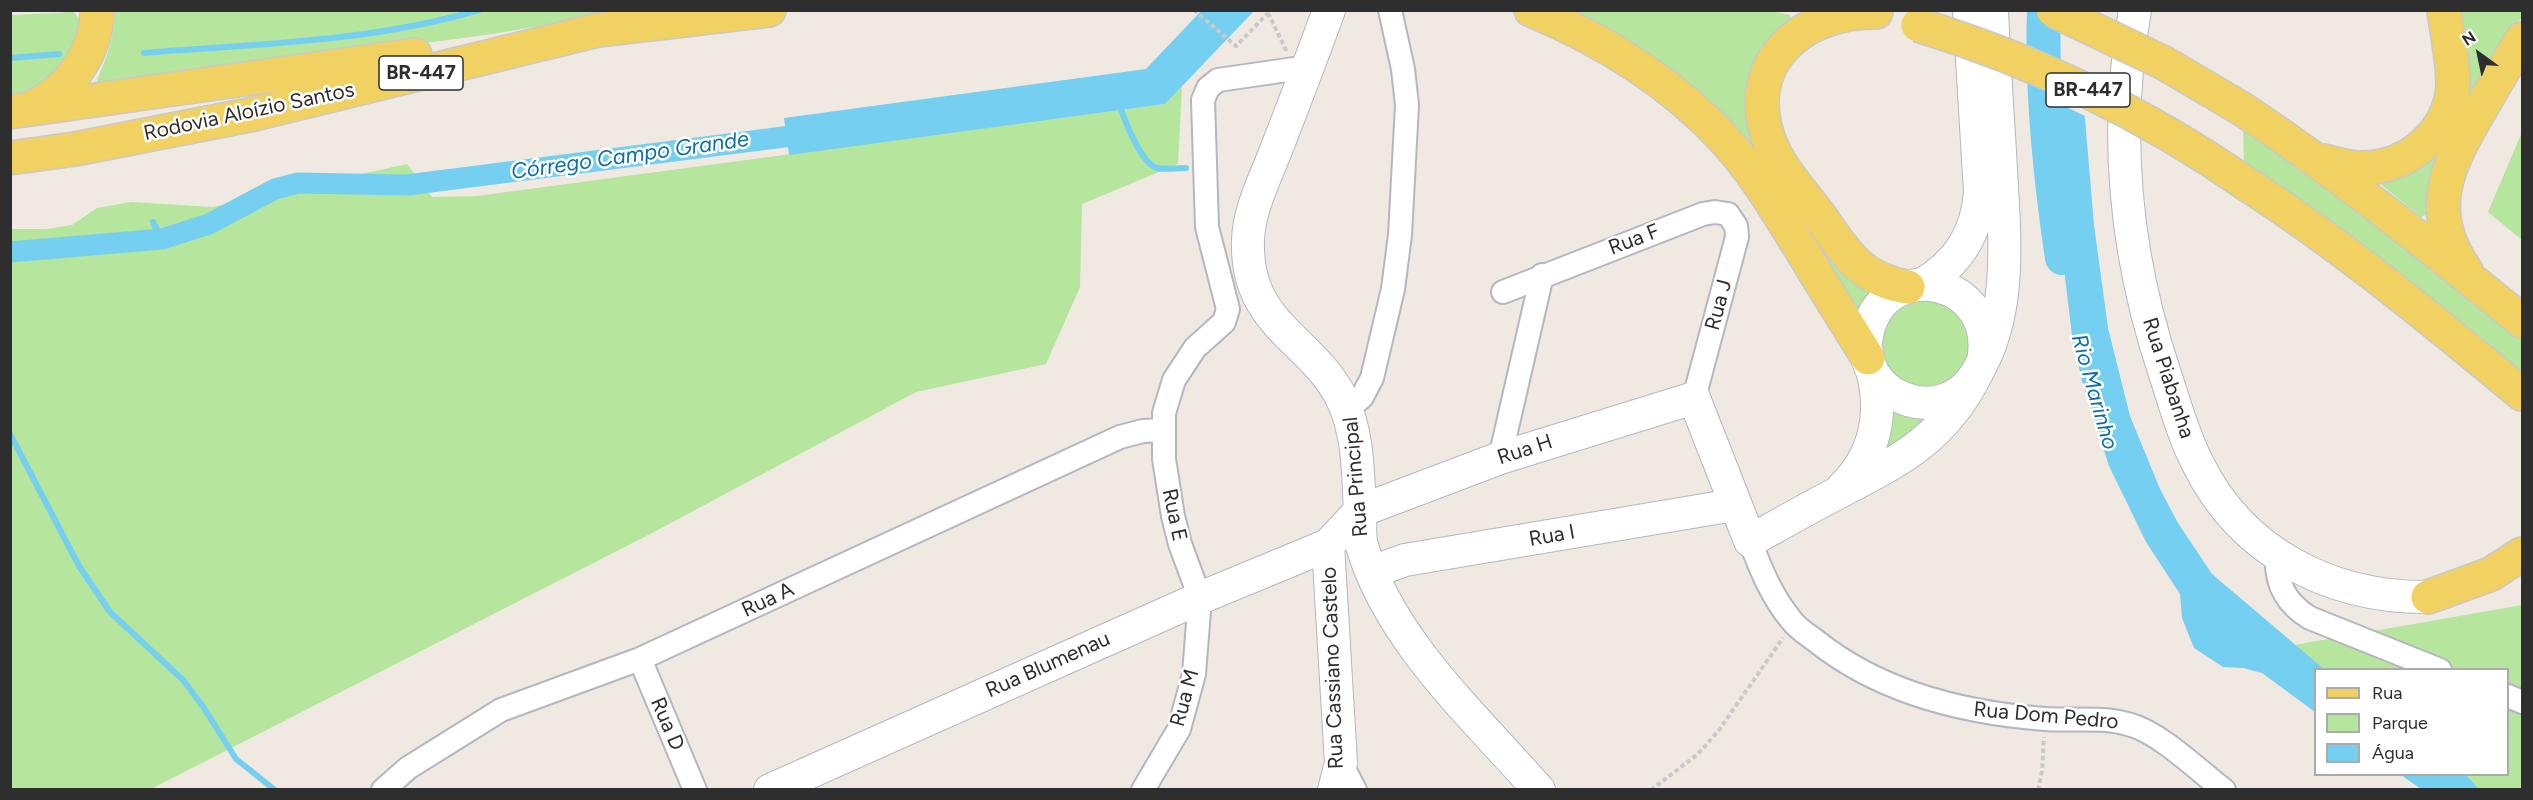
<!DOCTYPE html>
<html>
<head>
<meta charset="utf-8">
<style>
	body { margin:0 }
	#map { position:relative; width:2533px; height:800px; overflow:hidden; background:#efe9e1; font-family:Figtree,sans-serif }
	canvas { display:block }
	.frame { position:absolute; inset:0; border:12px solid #2e2e2e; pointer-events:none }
	.legend { position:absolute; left:2314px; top:668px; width:195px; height:108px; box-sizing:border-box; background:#fff; border:2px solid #ababab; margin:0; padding:8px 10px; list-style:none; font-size:18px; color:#2e2e2e }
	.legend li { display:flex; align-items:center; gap:12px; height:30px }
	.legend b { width:30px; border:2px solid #ababab }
	.north { position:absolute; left:2449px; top:24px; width:60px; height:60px; -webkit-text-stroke:4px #fff; paint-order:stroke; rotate:327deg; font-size:16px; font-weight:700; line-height:24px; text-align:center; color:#2e2e2e }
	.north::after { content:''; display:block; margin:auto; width:21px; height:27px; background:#2e2e2e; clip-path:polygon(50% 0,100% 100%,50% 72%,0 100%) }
</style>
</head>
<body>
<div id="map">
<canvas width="2533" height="800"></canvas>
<div class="frame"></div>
<ul class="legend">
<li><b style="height:8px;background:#f2d163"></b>Rua</li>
<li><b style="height:16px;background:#b6e59e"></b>Parque</li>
<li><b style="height:16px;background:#75cff0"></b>Água</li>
</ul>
<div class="north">N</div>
</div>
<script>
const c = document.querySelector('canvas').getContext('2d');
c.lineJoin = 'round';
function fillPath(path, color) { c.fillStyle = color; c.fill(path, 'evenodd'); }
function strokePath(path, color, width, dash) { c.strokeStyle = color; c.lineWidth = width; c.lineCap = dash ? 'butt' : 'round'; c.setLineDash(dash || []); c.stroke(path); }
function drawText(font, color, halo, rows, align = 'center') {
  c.font = font + ' Figtree,sans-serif'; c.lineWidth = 5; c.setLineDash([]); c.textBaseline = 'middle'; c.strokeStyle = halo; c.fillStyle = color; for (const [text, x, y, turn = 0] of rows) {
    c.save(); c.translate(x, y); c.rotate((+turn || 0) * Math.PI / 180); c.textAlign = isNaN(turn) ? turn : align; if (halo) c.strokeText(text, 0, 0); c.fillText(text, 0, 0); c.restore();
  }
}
fillPath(new Path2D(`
	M1767 10 1790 15 1792 25 1753 83 1874 294 1859 320 1789 212 1559 11Z
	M115 11H629L492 34 101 87 97 80C107 57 115 35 115 11Z
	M2456 11H2521L2522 16 2444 151 2431 213 2421 217 2379 183 2380 177 2420 163Z
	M74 12 84 26 80 46 47 88 11 99V15Z
	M1182 86 1178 164 1082 204 1080 287 1046 364 916 392 652 533 151 789 11 790V229H47L72 225 97 208 131 202 213 207 407 164 432 197 477 196 1165 104Z
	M2243 127 2391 232 2522 338V382L2244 165Z
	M2522 132V240L2488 212Z
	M1901 300 1953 301 1976 348 1946 390 1893 383 1875 345Z
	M1885 405 1930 415 1884 463Z
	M2522 605V789H2479L2466 775 2508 774V670L2324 669 2294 645Z`), '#b6e59e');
fillPath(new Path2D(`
	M1201 11H1254L1165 104 789 155 784 118 1146 69Z
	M2045 48 2084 107 2094 225 2108 328 2130 416 2160 489 2178 523 2212 574 2324 669 2316 670 2315 712 2262 673 2243 668 2223 667 2194 648 2182 618 2180 594 2146 542 2109 466 2082 381 2072 335 2052 170Z
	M2401 775H2466L2479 789H2421Z`), '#75cff0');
fillPath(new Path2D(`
	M2043 10H2085L2087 117 2044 96Z`), '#efe9e1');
strokePath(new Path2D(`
	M144 53C256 44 370 42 479 10
	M10 58 59 54
	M1119 102C1123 117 1141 164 1157 168 1165 170 1177 168 1186 168
	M153 222 162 239
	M10 434 79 566 110 612 183 680 204 708 236 759 275 790`), '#75cff0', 6);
strokePath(new Path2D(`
	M10 252 162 239 209 224 275 189 298 183 407 185 815 133`), '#75cff0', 21);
strokePath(new Path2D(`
	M2044 10C2041 93 2050 177 2062 258`), '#75cff0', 34);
const street = new Path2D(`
	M1503 292 1703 214 1715 212 1728 214 1736 226 1737 237 1694 398
	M1347 410 1362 397 1372 378 1393 289 1400 235 1407 105 1403 69 1390 10
	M1500 458 1542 275
	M1750 541C1761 570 1772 597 1792 621 1798 629 1808 635 1816 641 1881 693 1964 713 2045 719 2073 721 2104 716 2131 725 2160 733 2199 771 2224 790
	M2277 554C2275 582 2285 603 2310 618L2440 670
	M640 659 695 790
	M2508 696 2522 702
	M1341 763 1355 790
	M383 790 408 768 501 710 640 659 1120 437 1143 431 1162 430
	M1143 790 1179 729 1194 674 1200 598 1180 544 1173 516 1164 459V413L1174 380 1195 348 1224 322 1228 309 1207 227 1203 100 1208 88 1218 80 1308 67`);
const secondary = new Path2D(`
	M1329 10C1312 57 1294 104 1276 150 1265 179 1249 209 1248 240 1245 326 1311 337 1342 399 1359 434 1358 476 1360 514 1361 524 1359 536 1362 546 1390 641 1475 717 1539 790
	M2135 10C2113 134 2125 255 2165 374 2175 404 2183 435 2198 464 2242 553 2331 598 2428 597
	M1921 285C1958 264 1977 234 1980 192L1969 10
	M1983 361C1999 278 1886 255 1868 331 1852 396 1942 431 1976 374 2016 309 2003 223 2000 151 1997 104 1994 57 1992 10
	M1842 488C1875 456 1884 414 1872 370
	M1328 545 1341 763 1334 790
	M1372 572 1405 560 1734 505
	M770 790 1200 598 1328 545 1360 511 1500 458 1694 398 1750 541C1777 526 1803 511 1830 497 1896 462 1942 443 1977 373`);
const primary = new Path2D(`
	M1531 10C1603 40 1669 80 1723 138 1754 171 1777 211 1801 249 1823 286 1846 322 1868 358
	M1876 12C1803 11 1741 62 1769 140 1779 167 1800 190 1817 212 1844 250 1859 280 1908 287
	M33 107C70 89 97 52 97 10
	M2242 109C2340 174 2431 247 2522 321
	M10 112 415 55
	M10 158 75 149 254 114 598 30 769 10
	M2324 161C2337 164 2350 169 2364 168 2410 167 2451 131 2453 84 2453 60 2447 34 2444 10
	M2245 183C2343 246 2432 320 2522 394
	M2466 271C2424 210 2447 166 2480 110 2494 86 2508 62 2522 39
	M2428 597 2491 574 2522 554`);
strokePath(street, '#b4b7c1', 26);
strokePath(secondary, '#b4b7c1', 34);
strokePath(primary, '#c9c9c9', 36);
strokePath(new Path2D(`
	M1194 10 1236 46 1268 13
	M1268 13 1287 52
	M1651 790 1698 754 1719 730 1783 638
	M2038 790 2042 771 2044 737`), '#c9c9c9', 4, [4.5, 3]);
strokePath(street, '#fff', 22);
strokePath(secondary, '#fff', 32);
strokePath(primary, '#f2d163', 33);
const primaryBridge = new Path2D(`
	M2053 10 2164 63 2242 109
	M1918 25C2036 61 2144 113 2245 183`);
strokePath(primaryBridge, '#c9c9c9', 36, []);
strokePath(primaryBridge, '#f2d163', 33);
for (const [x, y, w] of [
	[421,73,84],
	[2088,90,84]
]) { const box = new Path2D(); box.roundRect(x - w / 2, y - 17, w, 34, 4.5); c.fillStyle = '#fff'; c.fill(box); strokePath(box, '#2e2e2e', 1.5); }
drawText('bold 20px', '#2e2e2e', null, [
	["BR-447",421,73],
	["BR-447",2088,90]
]);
drawText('21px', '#2e2e2e', '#fff', [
	["Rodovia Aloízio Santos",249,112,-12],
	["Rua F",1634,240,-21],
	["Rua J",1719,305,-75],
	["Rua Piabanha",2168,378,72],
	["Rua H",1525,450,-18],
	["Rua Principal",1356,477,-95],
	["Rua E",1174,515,78],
	["Rua I",1552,536,-10],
	["Rua A",768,600,-25],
	["Rua Blumenau",1048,665,-24],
	["Rua Cassiano Castelo",1333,668,-92],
	["Rua M",1185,698,-75],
	["Rua Dom Pedro",2046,716,5],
	["Rua D",667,724,67]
]);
drawText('italic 22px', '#0d6fa3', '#fff', [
	["Córrego Campo Grande",630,156,-8],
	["Rio Marinho",2094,392,74]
]);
</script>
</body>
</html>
